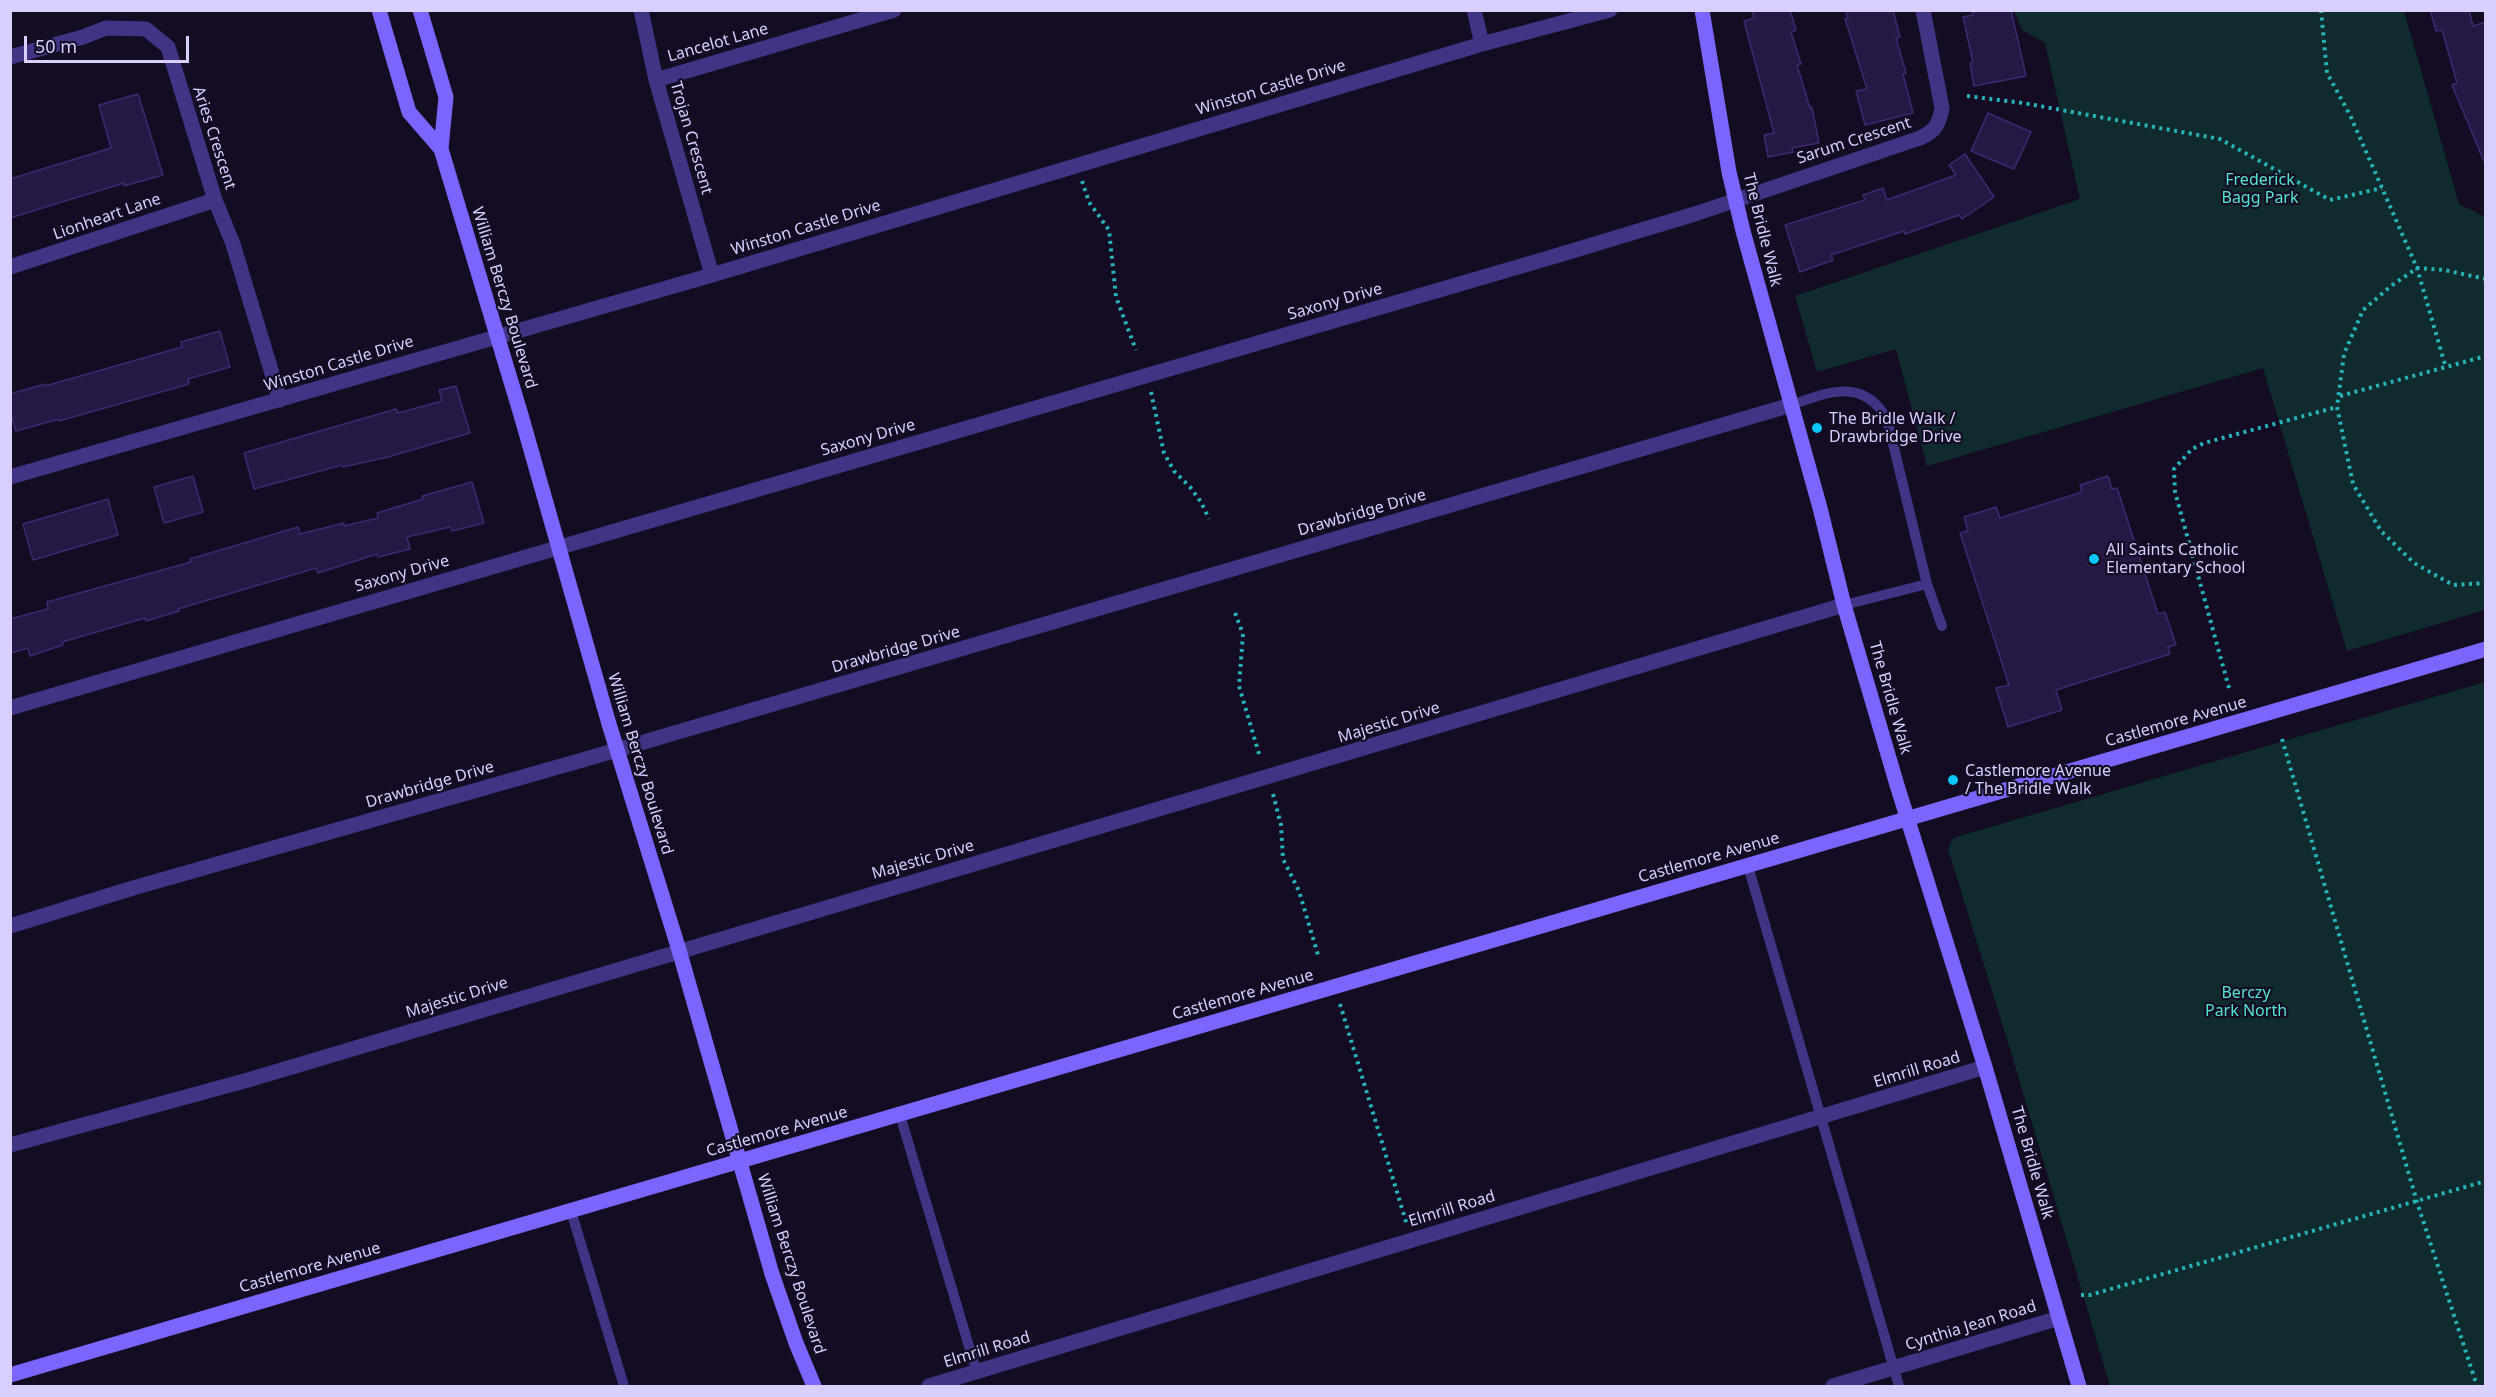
<!DOCTYPE html>
<html>
<head>
<meta charset="utf-8">
<style>
	body { margin:0 }
	#map { position:relative; width:2496px; height:1397px; overflow:hidden; background:#130c23; font-family:"Noto Sans",sans-serif }
	canvas { display:block }
	.frame { position:absolute; inset:0; border:12px solid #d9cfff; pointer-events:none }
	.scale { position:absolute; left:24px; top:36px; width:165px; height:27px; box-sizing:border-box; border:3px solid #d9cfff; border-top:0; padding-left:8px; font-size:18px; line-height:21px; white-space:nowrap; color:#d9cfff; -webkit-text-stroke:4px #130c23; paint-order:stroke }
</style>
</head>
<body>
<div id="map">
<canvas width="2496" height="1397"></canvas>
<div class="frame"></div>
<div class="scale">50 m</div>
</div>
<script>
const c = document.querySelector('canvas').getContext('2d');
c.lineJoin = 'round';
function fillPath(path, color) { c.fillStyle = color; c.fill(path, 'evenodd'); }
function strokePath(path, color, width, dash) { c.strokeStyle = color; c.lineWidth = width; c.lineCap = dash ? 'butt' : 'round'; c.setLineDash(dash || []); c.stroke(path); }
function drawText(font, color, halo, rows, align = 'center') {
  c.font = font + ' "Noto Sans",sans-serif'; c.lineWidth = 4.5; c.setLineDash([]); c.textBaseline = 'middle'; c.strokeStyle = halo; c.fillStyle = color; for (const [text, x, y, turn = 0] of rows) {
    c.save(); c.translate(x, y); c.rotate((+turn || 0) * Math.PI / 180); c.textAlign = isNaN(turn) ? turn : align; if (halo) c.strokeText(text, 0, 0); c.fillText(text, 0, 0); c.restore();
  }
}
fillPath(new Path2D(`
	M2014 11H2404L2459 204 2485 217V610L2347 651 2263 368 1927 466 1896 349 1817 372 1795 296 2080 199 2045 43 2022 30Z
	M2485 682V1386H2110L2010 1049 1948 849 1953 838Z`), '#0f2b2d');
const building = new Path2D(`
	M1752 10H1790L1796 30 1791 32 1801 64 1797 65 1810 108 1812 107 1819 143 1792 148 1793 152 1768 157 1764 135 1774 133 1744 21 1754 18Z
	M1845 10H1893L1900 37 1896 38 1906 73 1903 74 1913 113 1865 125 1856 91 1867 89 1845 19 1848 18Z
	M1972 10H2011L2026 76 1974 86 1970 63 1973 62 1963 17 1973 15Z
	M2430 10H2469L2473 26 2486 22V166L2452 85 2457 83 2442 30 2436 31Z
	M138 94 163 175 124 186V183L10 218V179L111 148 99 105Z
	M1988 113 2031 132 2014 169 1971 151Z
	M1965 154 1994 197 1962 219 1959 215 1905 234 1904 231 1831 255 1833 260 1800 272 1785 225 1865 200 1863 195 1883 188 1887 200 1956 175 1949 165Z
	M220 331 230 367 188 379 189 384 59 421V419L16 431 10 411V394L45 384V386L182 347 181 342Z
	M456 386 470 433 388 457 343 467 342 465 254 489 244 453 396 409 398 413 442 401 439 390Z
	M193 476 203 512 164 523 154 487Z
	M2108 476 2112 489 2117 488 2158 614 2165 612 2176 645 2168 647 2170 654 2056 690 2062 710 2008 727 1996 688 2009 685 1960 533 1968 531 1964 517 1996 507 2000 518 2082 492 2080 485Z
	M472 482 484 523 452 531 450 527 407 537 410 549 378 557 377 554 318 573 316 568 178 609 179 611 146 621 145 618 62 642 63 645 30 656 28 648 10 653V619L48 609 47 602 191 562 190 559 298 527 300 534 344 523V526L378 518 377 513 423 499 422 496Z
	M108 499 118 535 33 560 23 524Z`);
fillPath(building, '#261845');
strokePath(building, '#3f2872', 1.5);
strokePath(new Path2D(`
	M2321 10 2327 73 2350 115 2417 268 2446 368
	M1967 96 2023 103 2220 139 2330 200 2382 188
	M1082 181 1089 202 1109 230 1116 297 1136 350
	M2486 279 2444 270 2417 268 2391 286 2363 310 2344 354 2337 407 2353 484 2381 531 2414 563 2453 585 2486 583
	M1151 392 1164 453 1174 471 1190 487 1201 502 1209 519
	M2340 396 2486 356
	M1235 613 1243 634 1239 686 1259 754
	M2229 688 2175 492 2174 469 2192 449 2204 443 2337 407
	M2282 739 2417 1202 2477 1386
	M1273 794 1281 825 1283 859 1299 891 1318 955
	M1340 1004 1407 1225
	M2081 1295H2090L2486 1181`), '#27b3ba', 4, [3, 4.5]);
strokePath(new Path2D(`
	M1791 405C1828 392 1863 377 1887 419L1927 584 1844 605
	M1927 584 1942 626
	M1748 866 1899 1386
	M900 1115 977 1373
	M571 1211 624 1386`), '#403585', 10);
strokePath(new Path2D(`
	M641 10 656 80 712 275
	M1474 10 1482 44
	M10 57 83 37 106 28 146 29 168 47 215 200 233 244 280 400
	M656 80 894 10
	M10 267 215 200
	M10 477 712 275 1482 44 1610 10
	M10 708 1552 257 1698 213 1920 138C1935 131 1939 125 1942 108L1923 10
	M10 926 133 888 586 759 1791 405
	M10 1145 248 1080 1844 605
	M929 1386 1985 1067
	M1833 1386 2059 1318`), '#403585', 15);
strokePath(new Path2D(`
	M379 10 409 112 441 149
	M420 10 446 97 441 149 521 415 609 724 679 950 772 1274 796 1343 814 1386
	M1702 10 1729 172 1743 231 1820 508 1844 605 1897 785 1985 1067 2079 1386
	M10 1375 2486 649`), '#7a66ff', 15);
for (const [x, y, r, color] of [
	[1817,428,6,"#00c6fa"],
	[2094,559,6,"#00c6fa"],
	[1953,780,6,"#00c6fa"]
]) { const dot = new Path2D(); dot.arc(x, y, r, 0, 2 * Math.PI); c.fillStyle = color; c.fill(dot); strokePath(dot, '#130c23', 2); }
drawText('16px', '#d9cfff', '#130c23', [
	["Lancelot Lane",718,43,-16],
	["Winston Castle Drive",1271,88,-17],
	["Aries Crescent",214,138,72],
	["Trojan Crescent",691,138,74],
	["Sarum Crescent",1854,141,-18],
	["Lionheart Lane",107,217,-19],
	["Winston Castle Drive",806,228,-17],
	["The Bridle Walk",1762,230,76],
	["William Berczy Boulevard",504,298,73],
	["Saxony Drive",1335,302,-16],
	["Winston Castle Drive",339,364,-17],
	["Saxony Drive",868,438,-16],
	["Drawbridge Drive",1362,513,-16],
	["Saxony Drive",402,574,-16],
	["Drawbridge Drive",896,650,-16],
	["The Bridle Walk",1890,698,74],
	["Castlemore Avenue",2176,722,-16],
	["Majestic Drive",1389,723,-17],
	["William Berczy Boulevard",640,764,73],
	["Drawbridge Drive",430,785,-16],
	["Castlemore Avenue",1709,858,-16],
	["Majestic Drive",923,860,-16],
	["Castlemore Avenue",1243,995,-16],
	["Majestic Drive",457,998,-17],
	["Elmrill Road",1917,1070,-17],
	["Castlemore Avenue",777,1132,-16],
	["The Bridle Walk",2032,1163,74],
	["Elmrill Road",1452,1209,-17],
	["William Berczy Boulevard",791,1264,72],
	["Castlemore Avenue",310,1268,-16],
	["Cynthia Jean Road",1971,1326,-17],
	["Elmrill Road",987,1350,-17]
]);
drawText('16px', '#54e5d1', '#130c23', [
	["Frederick",2260,180],
	["Bagg Park",2260,198],
	["Berczy",2246,993],
	["Park North",2246,1011]
]);
drawText('16px', '#d9cfff', '#130c23', [
	["The Bridle Walk /",1829,419],
	["Drawbridge Drive",1829,437],
	["All Saints Catholic",2106,550],
	["Elementary School",2106,568],
	["Castlemore Avenue",1965,771],
	["/ The Bridle Walk",1965,789]
], 'left');
</script>
</body>
</html>
